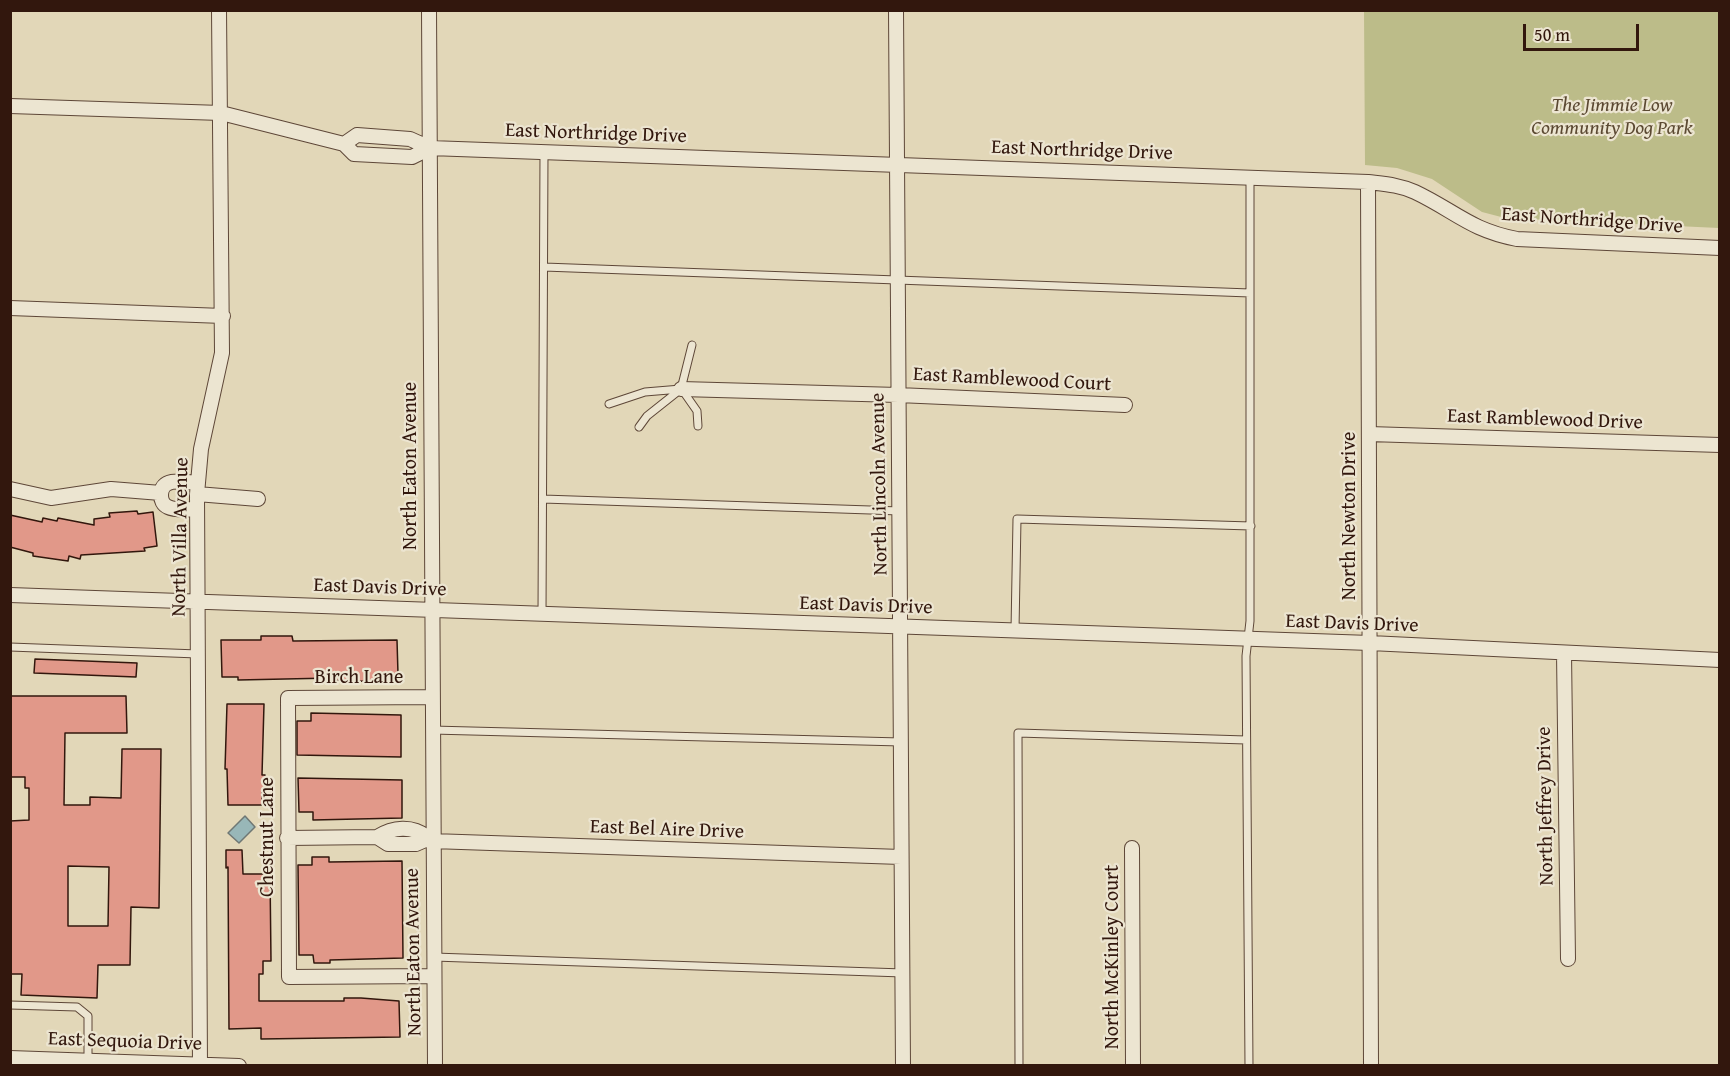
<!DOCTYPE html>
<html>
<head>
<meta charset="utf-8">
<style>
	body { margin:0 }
	#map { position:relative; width:1730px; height:1076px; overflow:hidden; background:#e2d7b8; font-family:"Gentium Book Plus",serif }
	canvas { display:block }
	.frame { position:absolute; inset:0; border:12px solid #32170d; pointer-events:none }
	.scale { position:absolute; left:1523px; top:24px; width:116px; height:27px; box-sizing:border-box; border:3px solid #32170d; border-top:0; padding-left:8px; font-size:18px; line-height:21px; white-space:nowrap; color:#32170d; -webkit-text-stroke:4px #ece5d1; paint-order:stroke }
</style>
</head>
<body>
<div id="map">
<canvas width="1730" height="1076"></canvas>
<div class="frame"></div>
<div class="scale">50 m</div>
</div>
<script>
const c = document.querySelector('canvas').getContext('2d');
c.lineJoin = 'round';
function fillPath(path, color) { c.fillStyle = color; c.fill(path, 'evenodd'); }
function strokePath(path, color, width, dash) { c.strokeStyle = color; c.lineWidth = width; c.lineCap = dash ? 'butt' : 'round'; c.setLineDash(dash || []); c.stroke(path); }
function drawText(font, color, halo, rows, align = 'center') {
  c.font = font + ' "Gentium Book Plus",serif'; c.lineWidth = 4.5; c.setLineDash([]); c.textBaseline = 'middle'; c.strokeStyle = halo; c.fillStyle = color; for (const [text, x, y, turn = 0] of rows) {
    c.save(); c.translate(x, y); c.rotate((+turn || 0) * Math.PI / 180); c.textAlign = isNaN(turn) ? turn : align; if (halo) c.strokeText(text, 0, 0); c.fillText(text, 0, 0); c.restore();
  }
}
fillPath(new Path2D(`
	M1364 11H1719V228L1505 218 1482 212 1432 179 1397 168 1365 165Z`), '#bcbc89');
const water = new Path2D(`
	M245 816 255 827 239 843 228 833Z`);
fillPath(water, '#98b7b8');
strokePath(water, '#6f7774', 1.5);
const building = new Path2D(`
	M137 511 138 514 153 512 157 546 144 548 145 551 81 555 80 559 69 556 68 561 33 556V553L10 547V515L42 522 43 518 57 521 58 518 94 525V519L110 517 109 513Z
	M261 636H292L293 641 397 640 398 674H384V682L332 680V678L238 680V677H222L221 640H261Z
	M35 659 137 663 136 677 34 673Z
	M10 696H126L127 733H65L64 805H90V797L121 798 122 749H161L159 908 131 907 130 965H98L97 998 21 995 22 974H10V821L29 820V788H25V777H10ZM68 866 109 867 108 926H68Z
	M227 704H264L262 775H265V791H262V805H228L227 769H225Z
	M311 713 401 715V757L297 755V721H311Z
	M298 778 402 780V818L313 820V812H299Z
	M226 850H242L243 874H270L271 961H263V974H259V1001H344V998H361L399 1001 400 1037 261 1039V1028L229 1029 228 867 226 868Z
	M312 857H329V862L402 861 403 958 330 960V963H314L313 955H299L298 865H312Z`);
fillPath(building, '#e19889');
strokePath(building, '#32170d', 1.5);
const lane = new Path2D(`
	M544 267 1250 293
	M683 391 697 411 698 426
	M609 404 645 392 681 389
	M639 427 647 416 681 389 692 345
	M543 499 900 511
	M542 614 544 152
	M1015 630 1017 519 1251 526
	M10 647 198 654
	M432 730 901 742
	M434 957 903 973
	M10 1005 77 1007 88 1016V1061
	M1019 1066 1018 733 1246 740
	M1249 1066 1246 656 1250 621V176`);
const street = new Path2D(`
	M429 10 435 1066
	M896 10 903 1066
	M10 106 221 113 344 144 354 154 412 157 430 148
	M344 144 357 135 410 139 430 148 1368 182C1384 184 1400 185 1415 192 1455 211 1470 230 1517 239L1720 248
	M1368 182 1371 1066
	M10 308 223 316
	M681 389 898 395 1125 405
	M1369 434 1720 445
	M10 489 51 498 111 489 161 493
	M197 494 258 499
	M197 509C188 509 176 511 168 507 163 505 161 500 161 495 161 476 186 482 197 483
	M10 595 1370 643 1720 660
	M1564 653 1568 959
	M431 697 288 698 289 977 434 976
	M377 837 388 844H416L432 837
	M287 838 377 837C393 827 412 825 427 837
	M432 841 901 857
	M1132 848 1133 1066
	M10 1058 239 1066
	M200 1066 197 494 201 449 222 353 219 10`);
strokePath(lane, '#5e4738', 9);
strokePath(street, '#5e4738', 16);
strokePath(lane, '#ece5d1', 7);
strokePath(street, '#ece5d1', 14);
drawText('italic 20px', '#5b4932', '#ece5d1', [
	["The Jimmie Low",1612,106],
	["Community Dog Park",1612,129]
]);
drawText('20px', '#32170d', '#ece5d1', [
	["East Northridge Drive",596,134,2],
	["East Northridge Drive",1082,151,2],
	["East Northridge Drive",1592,221,4],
	["East Ramblewood Court",1012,380,3],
	["East Ramblewood Drive",1545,420,2],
	["North Eaton Avenue",411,466,-90],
	["North Lincoln Avenue",880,484,-91],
	["North Newton Drive",1350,516,-90],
	["North Villa Avenue",181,537,-89],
	["East Davis Drive",380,588,2],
	["East Davis Drive",866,606,2],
	["East Davis Drive",1352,624,2],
	["Birch Lane",359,678],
	["North Jeffrey Drive",1546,806,-91],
	["East Bel Aire Drive",667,830,2],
	["Chestnut Lane",268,837,-90],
	["North Eaton Avenue",414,952,-91],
	["North McKinley Court",1113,957,-90],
	["East Sequoia Drive",125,1042,2]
]);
</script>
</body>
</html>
